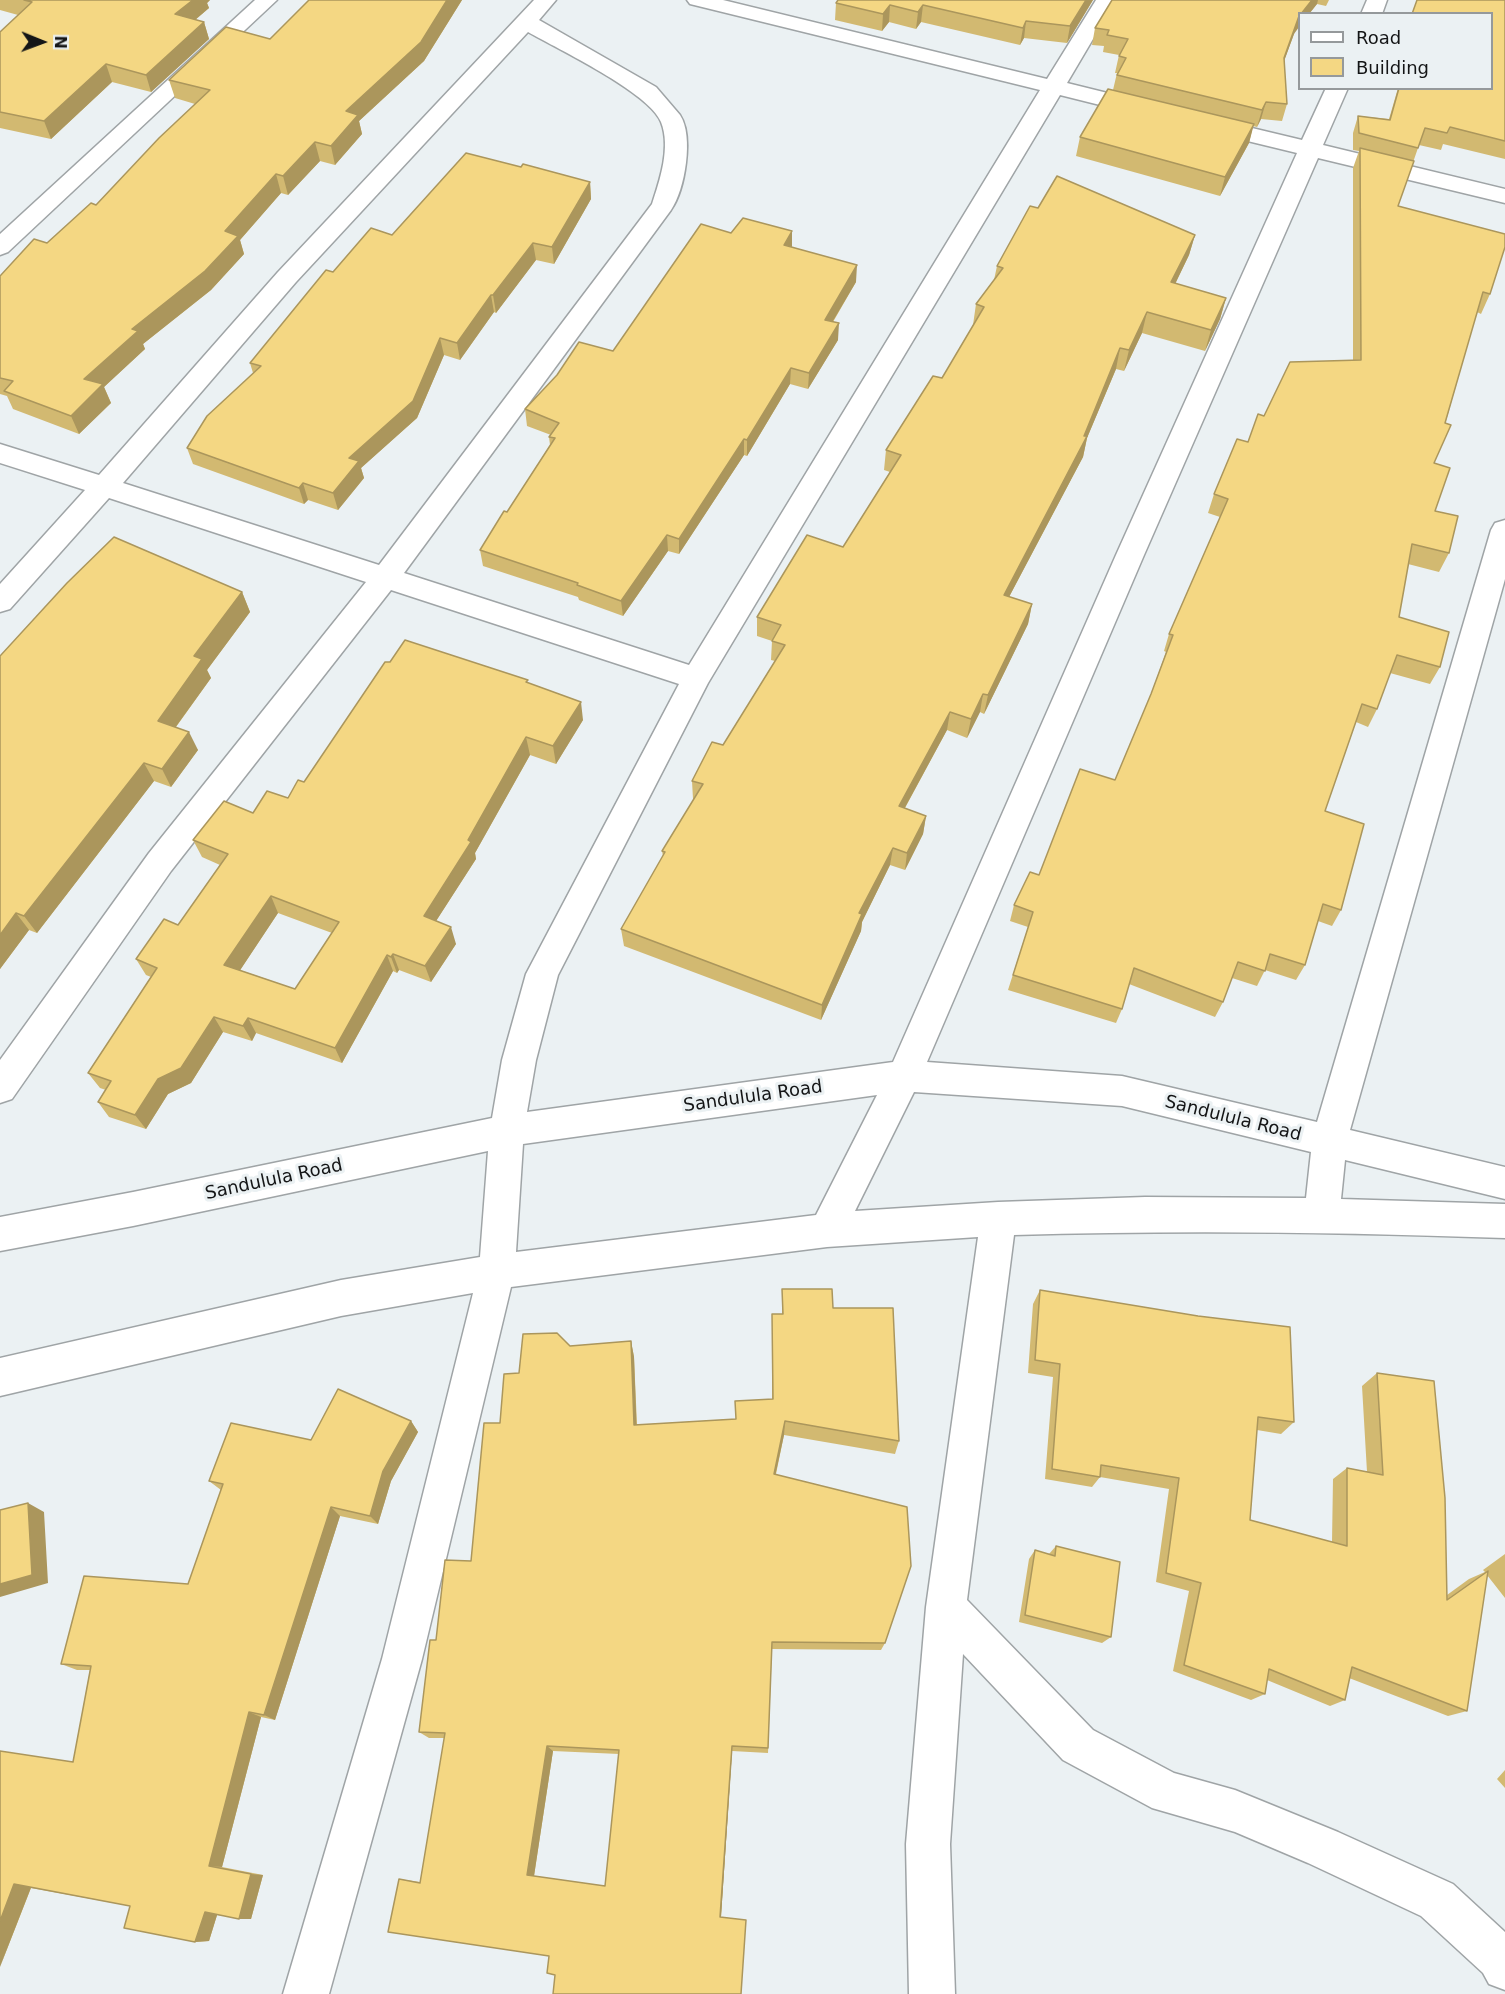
<!DOCTYPE html>
<html>
<head>
<meta charset="utf-8">
<style>
	body { margin:0 }
	#map { position:relative; width:1505px; height:1994px; overflow:hidden; background:#ebf1f3; font-family:"DejaVu Sans",sans-serif }
	canvas { display:block }
	.legend { position:absolute; left:1298px; top:12px; width:195px; height:78px; box-sizing:border-box; background:#ebf1f3; border:2px solid #95999b; margin:0; padding:8px 10px; list-style:none; font-size:18px; color:#141516 }
	.legend li { display:flex; align-items:center; gap:12px; height:30px }
	.legend b { width:30px; border:2px solid #95999b }
	.north { position:absolute; left:12px; top:12px; width:60px; height:60px; -webkit-text-stroke:4px #ebf1f3; paint-order:stroke; rotate:91deg; font-size:16px; font-weight:700; line-height:24px; text-align:center; color:#141516 }
	.north::after { content:''; display:block; margin:auto; width:21px; height:27px; background:#141516; clip-path:polygon(50% 0,100% 100%,50% 72%,0 100%) }
</style>
</head>
<body>
<div id="map">
<canvas width="1505" height="1994"></canvas>
<ul class="legend">
<li><b style="height:8px;background:#fff"></b>Road</li>
<li><b style="height:16px;background:#f4d783"></b>Building</li>
</ul>
<div class="north">N</div>
</div>
<script>
const c = document.querySelector('canvas').getContext('2d');
c.lineJoin = 'round';
function strokePath(path, color, width, dash) { c.strokeStyle = color; c.lineWidth = width; c.lineCap = dash ? 'butt' : 'round'; c.setLineDash(dash || []); c.stroke(path); }
function fillPath(path, color) { c.fillStyle = color; c.fill(path, 'evenodd'); }
function drawText(font, color, halo, rows, align = 'center') {
  c.font = font + ' "DejaVu Sans",sans-serif'; c.lineWidth = 6; c.setLineDash([]); c.textBaseline = 'middle'; c.strokeStyle = halo; c.fillStyle = color; for (const [text, x, y, turn = 0] of rows) {
    c.save(); c.translate(x, y); c.rotate((+turn || 0) * Math.PI / 180); c.textAlign = isNaN(turn) ? turn : align; if (halo) c.strokeText(text, 0, 0); c.fillText(text, 0, 0); c.restore();
  }
}
const minor = new Path2D(`
	M255 0H277L8 252 0 255V234Z
	M534 0H556L539 20 656 87 680 115C694 136 685 190 671 210L404 573 689 665 1040 90 690 4 687 0H723L1047 79 1096 0H1116L1067 83 1152 104 1155 109 1152 114 1144 116 1060 95 708 683 558 975 536 1060 527 1112 893 1062 1116 555 1297 153 1198 129 1195 124 1198 119 1206 117 1302 140 1326 88H1348L1323 145 1505 189V203L1318 158 1144 555 927 1062 1122 1076 1317 1122 1491 530 1495 523 1505 520V579L1350 1130 1505 1167V1199L1345 1160 1341 1199 1505 1204V1238C1341 1232 1178 1230 1014 1235L967 1600 1093 1730 1174 1773 1235 1790 1338 1832 1453 1884 1505 1932V1990L1489 1984 1483 1973 1421 1916 1308 1863 1235 1832 1152 1808 1063 1760 963 1654 950 1844 955 1994H909L906 1844 926 1607 978 1237 827 1247 511 1287 422 1659 329 1994H283L382 1659 473 1293 341 1316 0 1396V1358L341 1280 480 1257 488 1151 133 1226 0 1251V1217L133 1192 492 1118 502 1060 526 974 679 684 391 590 171 871 12 1099 0 1103V1060L149 853 366 582 109 498 10 609 0 612V584L85 490 0 463V444L99 475 278 272ZM528 32C558 49 650 93 661 122 671 147 660 180 652 204L379 565 123 483 296 282ZM914 1092 1122 1106 1311 1152 1306 1198 1145 1197 998 1202 855 1211ZM877 1095 816 1215 516 1252 523 1144Z
	M1367 0H1387L1382 14H1361Z`);
strokePath(minor, '#9fa4a6', 3);
fillPath(minor, '#fff');
fillPath(new Path2D(`
	M0 0H210L207 3 209 8 195 20 204 22 209 39 151 92 112 82 51 139 0 128V32L18 15 0 10Z
	M309 0H462L424 61 359 121 362 134 335 165 320 161 288 195 281 193 240 240 244 254 211 290 143 344 145 349 104 387 111 403 79 434 13 409 7 396 0 394V276L47 243 96 205 195 104 175 98 169 80 270 39Z
	M1093 0 1067 43 1024 38 1020 45 921 22 916 29 889 22 882 31 835 20 836 3Z
	M1112 0H1329L1326 6 1317 4 1309 14H1299L1294 34 1284 61 1287 104 1282 121 1261 119 1257 127 1253 126 1249 143 1220 196 1076 156 1080 137 1113 90 1117 73H1115L1119 55 1103 52 1104 46 1092 45 1095 28Z
	M1505 0V159L1443 144 1441 150 1419 145 1398 206 1490 294 1481 314 1477 312 1434 463 1435 511 1449 553 1439 572 1408 564 1399 617 1440 667 1430 684 1390 673 1377 709 1368 727 1356 722 1325 811 1341 910 1332 926 1318 921 1305 965 1296 980 1265 970 1257 986 1232 978 1223 1002 1215 1017 1129 984 1122 1009 1116 1023 1008 990 1028 927 1010 921 1014 905 1115 780 1151 694 1166 652 1164 651 1169 634 1220 517 1208 513 1214 494 1264 416 1353 360V168L1359 151 1353 150V133L1358 116 1389 119 1398 88H1491Z
	M521 167 590 182 591 199 554 264 536 260 496 313 494 312 460 360 444 355 417 418 361 468 364 478 338 510 308 500 304 504 193 464 187 448 253 373 250 363 333 272 392 235Z
	M1038 208 1195 235 1189 255 1175 284 1226 298 1220 319 1205 351 1142 333 1124 371 1116 369 1087 438 1083 457 1009 597 1032 604 1028 624 984 714 980 712 967 738 947 730 905 808 926 816 923 834 905 870 890 865 862 922 861 931 821 1020 624 946 621 929 663 856 662 851 694 799H693L692 781 723 745 775 661 771 660 772 641 757 636V617L843 547 890 472 884 470 886 450 942 378 973 325 976 304 994 280 997 266Z
	M731 233 792 247 856 282 833 322 838 340 808 389 790 384 747 456 744 455 679 554 668 551 623 616 579 600 578 597 483 566 480 550 507 512 550 445 549 437 551 435 527 426 525 409 613 351Z
	M242 592 250 612 207 670 211 678 176 727 198 750 171 787 154 781 37 933 29 930 0 969V656Z
	M528 683 583 720 556 764 530 755 475 853 476 859 436 921 456 944 431 982 399 970 397 973 393 971 342 1063 256 1033 252 1041 223 1032 191 1083 168 1094 146 1129 109 1117 98 1102 106 1090 100 1088 88 1073 151 977 146 975 136 959 178 925 220 865 202 857 193 840 288 798 304 782ZM278 913 332 933 295 989 240 970Z
	M782 1289 833 1308 899 1441 895 1454 784 1435 776 1474 885 1643 881 1650 772 1649 768 1753 732 1751 721 1917 555 1975 549 1956 399 1879 420 1882 445 1738H429L419 1732 436 1640 471 1561 500 1423 570 1346 631 1341 634 1357 637 1425 736 1419 772 1399V1314H782ZM553 1751 619 1754 605 1886 534 1876Z
	M1040 1290 1294 1422 1281 1434 1257 1430 1250 1520 1332 1542 1333 1479 1347 1468 1367 1472 1362 1386 1377 1373 1447 1595 1469 1579 1485 1572 1483 1570 1505 1554V1598L1487 1575 1467 1711 1448 1716 1349 1678 1345 1700 1330 1706 1267 1680 1265 1694 1251 1700 1173 1671 1189 1591 1156 1582 1169 1489 1100 1477 1092 1487 1045 1479 1053 1377 1028 1373 1033 1304Z
	M411 1421 418 1432 391 1481 378 1524 340 1516 275 1720 261 1717 222 1867 263 1875 251 1919 217 1915 209 1941 195 1942 130 1906 31 1888 0 1967 73 1762 90 1670H77L61 1664 188 1584 221 1490 209 1481 311 1440Z
	M1056 1546 1111 1637 1102 1643 1019 1622 1029 1559 1035 1550 1049 1554Z
	M1505 1770V1788L1497 1779Z`), '#d2b971');
fillPath(new Path2D(`
	M193 0H210L207 3 209 8 181 32 175 14Z
	M447 0H462L424 61 359 121 362 134 335 165 331 146 346 111Z
	M1086 0H1093L1067 43 1070 26Z
	M1312 0H1318L1317 4 1309 14H1301Z
	M890 5 889 22 882 31 883 14Z
	M923 5 921 22 916 29 918 12Z
	M1299 16V27L1294 34 1279 75 1284 58Z
	M1026 21 1024 38 1020 45 1023 28Z
	M204 22 209 39 151 92 146 75Z
	M106 64 112 82 51 139 44 121Z
	M1266 102 1261 119 1257 127 1262 110Z
	M1254 124 1249 143 1220 196 1225 177Z
	M315 142 320 161 288 195 283 176Z
	M276 174 281 193 240 240 244 254 211 290 143 344 145 349 104 387 111 403 79 434 71 416 84 379 225 231Z
	M590 182 591 199 554 264 552 247Z
	M792 231V247L784 245Z
	M1195 235 1189 255 1166 303 1171 282Z
	M533 243 536 260 496 313 493 295Z
	M857 265 856 282 824 336 825 320Z
	M491 295 494 312 460 360 457 343Z
	M1226 298 1220 319 1205 351 1211 330Z
	M1147 312 1142 333 1124 371 1129 350Z
	M839 323 838 340 808 389 809 373Z
	M440 338 444 355 417 418 361 468 364 478 338 510 333 493 349 458Z
	M1120 348 1116 369 1087 438 1083 457 1000 614 1004 595 1084 436Z
	M791 368 790 384 747 456V440Z
	M744 439V455L679 554V539Z
	M303 483 308 500 304 504 299 488Z
	M667 535 668 551 623 616 621 601Z
	M242 592 250 612 207 670 211 678 167 739 158 721 194 656Z
	M1032 604 1028 624 984 714 988 695Z
	M983 694 980 712 967 738 971 719Z
	M581 702 583 720 556 764 553 746Z
	M950 712 947 730 896 824 899 806Z
	M189 732 198 750 171 787 162 769Z
	M526 737 530 755 475 853 476 859 429 932 424 916Z
	M144 763 154 781 37 933 24 916Z
	M926 816 923 834 905 870 907 853Z
	M893 848 890 865 862 922 861 931 821 1020 822 1005 859 913Z
	M271 896 278 913 233 981 224 965Z
	M16 913 29 930 0 969V935Z
	M451 927 456 944 431 982 425 966Z
	M393 954 399 970 397 973 391 957Z
	M387 955 393 971 342 1063 335 1048Z
	M214 1017 223 1032 191 1083 168 1094 146 1129 135 1115 158 1079Z
	M248 1018 256 1033 252 1041 243 1026Z
	M631 1341 634 1357 637 1438 634 1425Z
	M411 1421 418 1432 391 1481 378 1524 370 1516 383 1471Z
	M785 1421 784 1435 773 1486 774 1474Z
	M28 1503 44 1512 48 1583 0 1597V1584Z
	M331 1507 340 1516 275 1720 264 1715Z
	M249 1712 261 1717 222 1867 209 1866Z
	M547 1746 553 1751 534 1876 527 1875Z
	M732 1746V1751L721 1917H720Z
	M251 1874 263 1875 251 1919H239Z
	M14 1884 32 1885 0 1967V1921Z
	M205 1912H218L209 1941 195 1942Z`), '#ab965c');
const building = new Path2D(`
	M24 0H193L175 14 204 22 146 75 106 64 44 121 0 112V32L32 2Z
	M309 0H447L421 42 346 111 358 115 331 146 315 142 283 176 276 174 225 231 238 236 205 271 132 329 138 331 84 379 103 384 71 416 4 391 13 381 0 378V276L34 239 47 243 91 203 96 205 159 138 210 90 169 80 226 27 270 39Z
	M838 0H1086L1070 26 1026 21 1023 28 923 5 918 12 890 5 883 14 836 3Z
	M1112 0H1312L1301 14H1299V16L1284 58 1287 104 1266 102 1262 110 1117 75 1126 58 1119 56 1128 39 1107 35 1109 30 1095 28Z
	M1417 0H1505V141L1450 127 1447 133 1425 128 1418 148 1359 133 1358 116 1390 120 1399 88H1491V14H1412Z
	M1108 89 1254 124 1225 177 1080 137Z
	M1360 148 1414 161 1398 206 1505 234V247L1490 294 1483 292 1445 423 1451 425 1434 463 1450 468 1435 511 1458 516 1449 553 1412 544 1399 617 1449 632 1440 667 1397 655 1377 709 1362 704 1325 811 1364 824 1341 910 1323 904 1305 965 1270 954 1265 971 1238 962 1223 1002 1134 968 1122 1009 1013 975 1033 912 1014 905 1030 872 1039 875 1080 769 1115 780 1151 694 1173 635 1169 634 1228 499 1214 494 1237 439 1248 442 1258 414 1264 416 1290 362 1361 360Z
	M466 153 521 167 523 164 590 182 552 247 533 243 493 295H491L457 343 440 338 413 401 349 458 359 461 333 493 303 483 299 488 187 448 207 416 261 366 250 363 326 270 333 272 371 228 392 235Z
	M1057 176 1195 235 1171 282 1226 298 1211 330 1147 312 1129 350 1120 348 1084 436H1087L1004 595 1032 604 988 695 983 694 971 719 950 712 899 806 926 816 907 853 893 848 859 913 862 914 822 1005 621 929 665 852 662 851 703 784 692 781 712 742 723 745 785 645 772 641 781 625 757 617 807 535 843 547 901 455 886 450 933 376 942 378 984 307 976 304 1003 268 997 266 1030 206 1038 208Z
	M743 218 792 231 784 245 857 265 825 320 839 323 809 373 791 368 747 440 744 439 679 539 667 535 621 601 577 585 578 583 480 550 504 511 507 512 555 438 549 437 559 423 525 409 557 375 579 342 613 351 701 224 731 233Z
	M114 537 242 592 194 656 202 659 158 721 189 732 162 769 144 763 24 916 16 913 0 935V656L67 583Z
	M405 640 528 680 526 682 581 702 553 746 526 737 468 840 471 842 424 916 451 927 425 966 393 954 391 957 387 955 335 1048 248 1018 243 1026 214 1017 181 1068 158 1079 135 1115 98 1102 111 1081 88 1073 157 968 136 959 164 919 178 925 228 854 193 840 224 801 253 813 267 791 288 798 298 780 304 782 385 662H390ZM271 896 339 922 295 989 224 965Z
	M782 1289H832L833 1308H893L899 1441 785 1421 774 1474 907 1507 911 1566 885 1643 772 1642 768 1748 732 1746 720 1917 746 1920 741 1994H553L555 1975 547 1973 549 1956 388 1932 399 1879 420 1883 445 1733 419 1732 430 1640H436L445 1560 471 1561 484 1423H500L504 1374 519 1373 523 1334 557 1333 570 1346 631 1341 634 1425 736 1419 735 1401 773 1399 772 1314H783ZM547 1746 619 1750 605 1886 527 1875Z
	M1040 1290 1198 1316 1290 1327 1294 1422 1258 1417 1250 1520 1347 1546V1468L1383 1475 1377 1373 1434 1381 1445 1498 1447 1600 1488 1571 1467 1711 1352 1667 1345 1700 1269 1669 1265 1694 1184 1665 1201 1583 1166 1573 1179 1478 1101 1465 1100 1477 1052 1469 1060 1364 1035 1360Z
	M338 1389 411 1421 383 1471 370 1516 331 1507 264 1715 249 1712 209 1866 251 1874 239 1919 205 1912 195 1942 124 1928 130 1906 14 1884 0 1921V1751L73 1762 91 1666 61 1664 84 1576 188 1584 223 1484 209 1481 231 1423 311 1440Z
	M28 1503 32 1575 0 1584V1510Z
	M1056 1546 1120 1562 1111 1637 1025 1615 1035 1550 1055 1556Z`);
fillPath(building, '#f4d783');
strokePath(building, '#ab965c', 1.5);
drawText('18px', '#141516', '#ebf1f3', [
	["Sandulula Road",753,1097,-8],
	["Sandulula Road",1233,1119,14],
	["Sandulula Road",274,1180,-12]
]);
</script>
</body>
</html>
